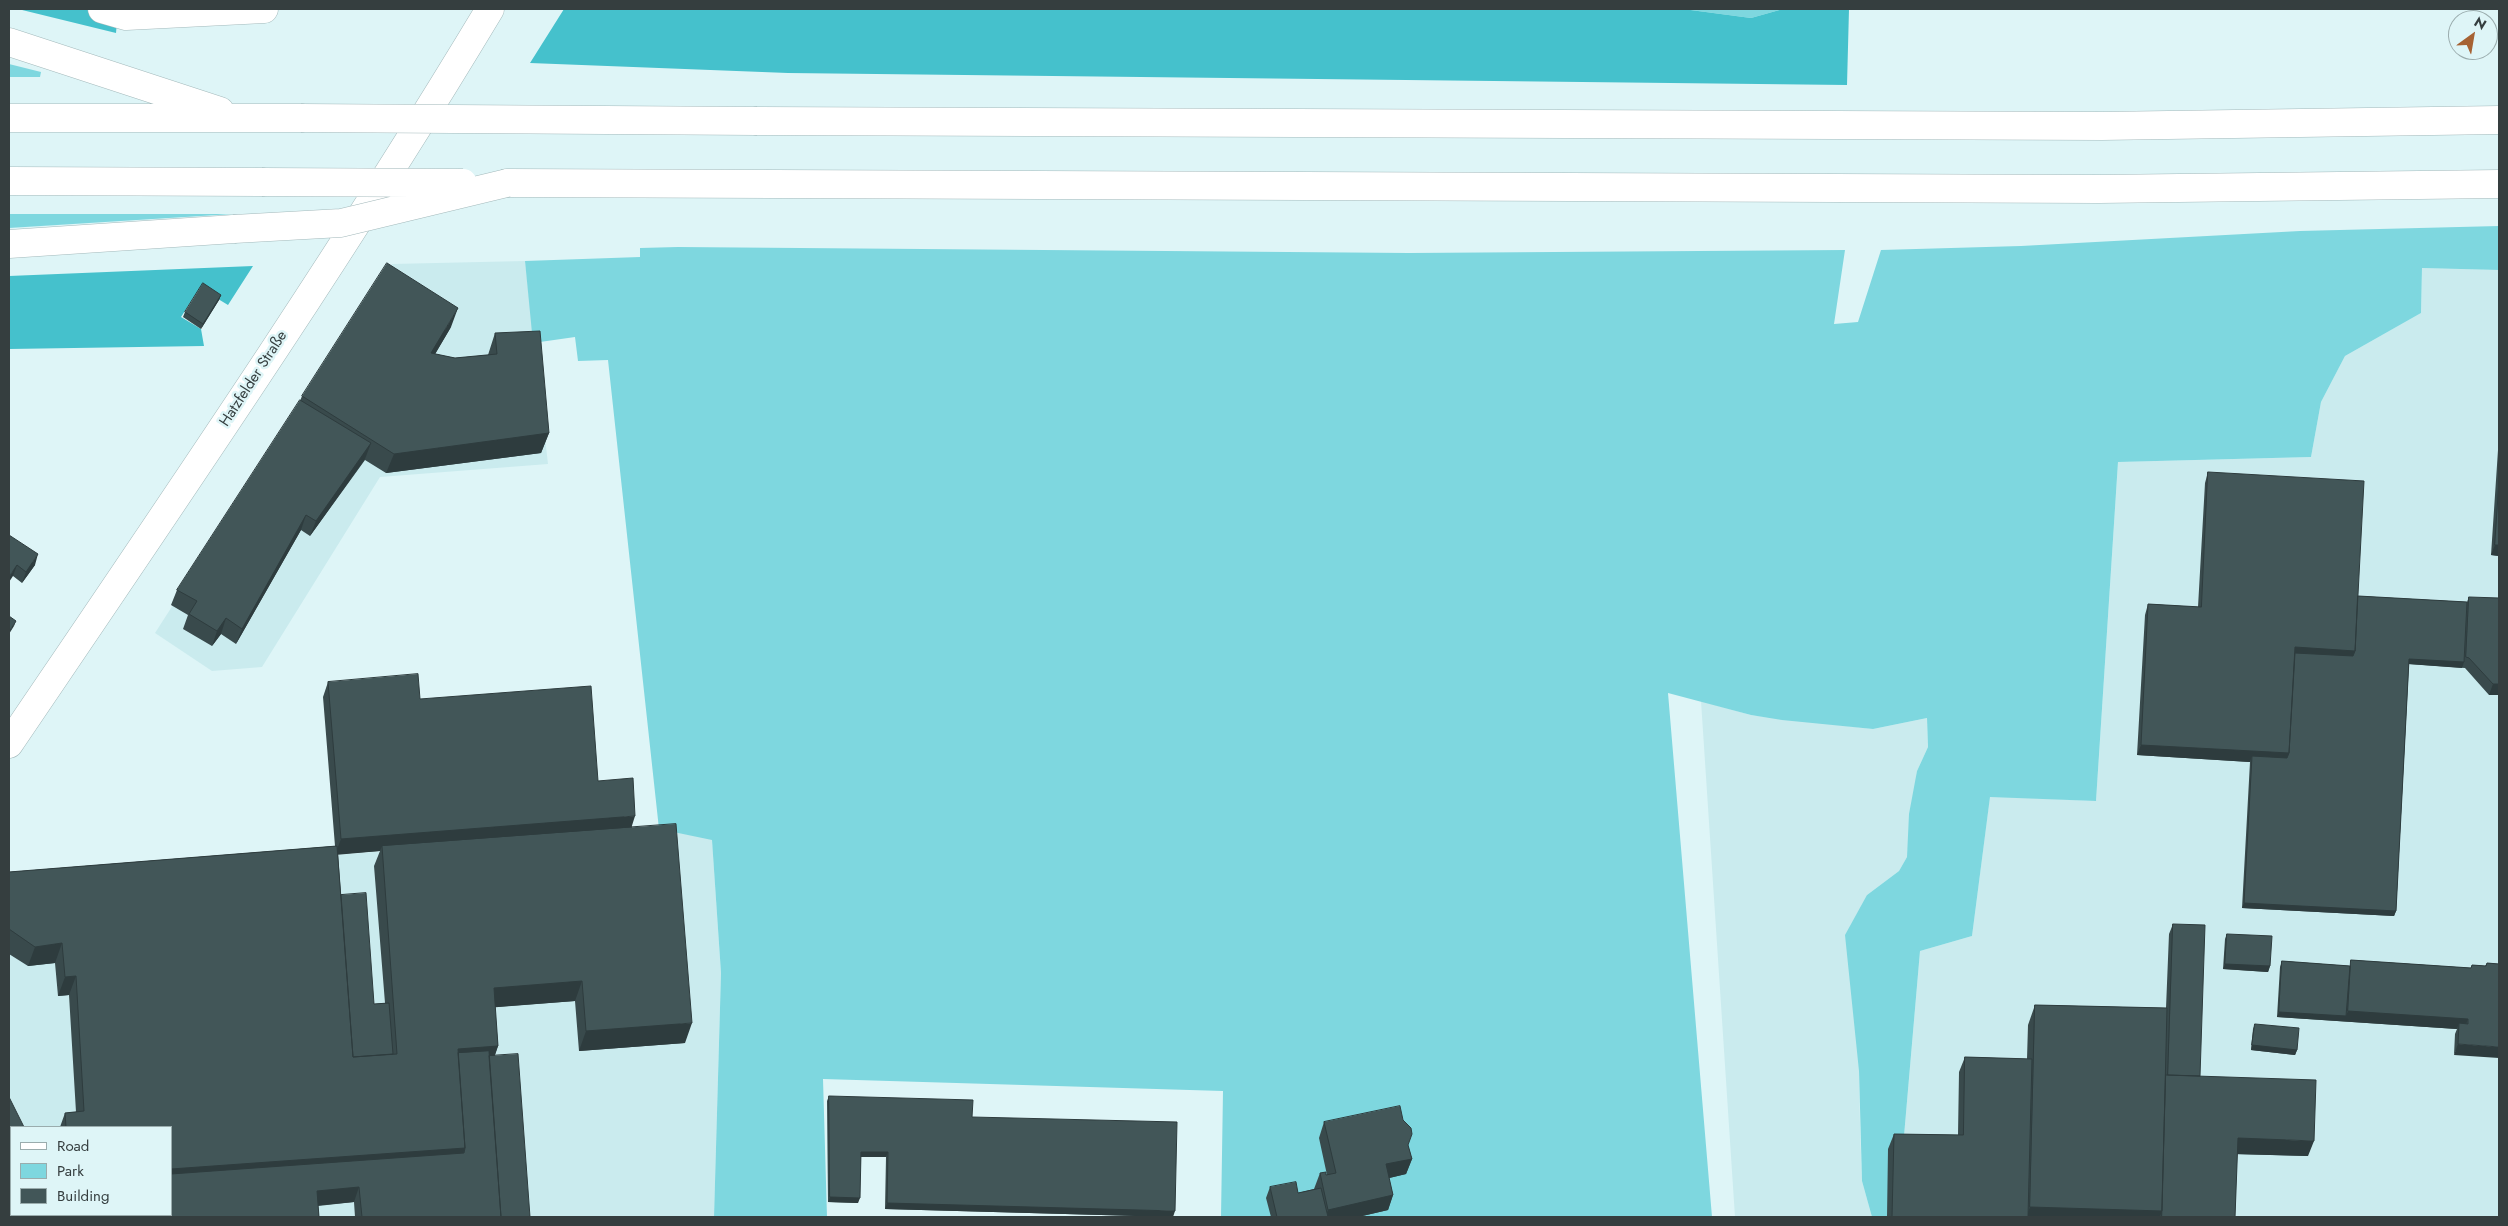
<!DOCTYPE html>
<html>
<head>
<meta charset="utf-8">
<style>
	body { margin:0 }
	#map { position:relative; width:2508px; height:1226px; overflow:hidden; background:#def5f7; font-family:Jost,sans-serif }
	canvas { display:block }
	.frame { position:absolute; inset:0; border:10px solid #353e3f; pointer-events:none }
	.legend { position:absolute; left:10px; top:1126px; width:162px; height:90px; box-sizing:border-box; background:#def5f7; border:1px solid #9aacad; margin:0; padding:6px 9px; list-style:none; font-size:15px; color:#353e3f }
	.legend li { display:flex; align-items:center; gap:10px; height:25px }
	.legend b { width:25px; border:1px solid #9aacad }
	.north { position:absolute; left:2448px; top:10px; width:50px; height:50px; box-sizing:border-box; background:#def5f7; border:1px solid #9aacad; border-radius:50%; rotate:32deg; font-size:14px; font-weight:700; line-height:20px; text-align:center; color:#353e3f }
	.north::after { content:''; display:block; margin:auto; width:18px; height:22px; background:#a66233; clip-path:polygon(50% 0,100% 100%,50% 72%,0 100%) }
</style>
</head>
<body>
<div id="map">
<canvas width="2508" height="1226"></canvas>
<div class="frame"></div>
<ul class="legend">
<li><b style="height:6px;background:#fff"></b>Road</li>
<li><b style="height:14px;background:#7ed7df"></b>Park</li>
<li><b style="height:14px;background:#425658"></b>Building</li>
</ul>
<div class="north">N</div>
</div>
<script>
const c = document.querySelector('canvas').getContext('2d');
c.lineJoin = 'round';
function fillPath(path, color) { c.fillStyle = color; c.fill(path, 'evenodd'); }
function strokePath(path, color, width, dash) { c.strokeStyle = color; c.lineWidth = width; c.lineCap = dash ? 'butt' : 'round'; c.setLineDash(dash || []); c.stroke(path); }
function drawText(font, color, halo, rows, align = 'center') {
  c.font = font + ' Jost,sans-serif'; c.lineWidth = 5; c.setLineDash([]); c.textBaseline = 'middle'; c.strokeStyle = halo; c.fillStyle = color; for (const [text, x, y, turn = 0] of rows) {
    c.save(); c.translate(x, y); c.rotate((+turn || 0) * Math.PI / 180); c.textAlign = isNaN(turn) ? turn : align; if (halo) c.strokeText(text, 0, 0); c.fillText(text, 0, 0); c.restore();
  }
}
fillPath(new Path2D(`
	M525 261 548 464 380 477 262 667 212 671 155 633 392 264Z
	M2422 268 2499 270V1217H1897L1920 951 1972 936 1990 796 2096 801 2118 462 2311 457 2321 402 2345 356 2421 313Z
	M1701 701 1751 715 1873 729 1927 718 1928 747 1917 771 1907 857 1899 871 1867 895 1859 1071 1860 1125 1862 1181 1872 1217H1735Z
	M659 829 712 839 721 973 714 1217H9V890L335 855ZM11 1127H171V1215H11Z`), '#caebee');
fillPath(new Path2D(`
	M1683 9H1783L1751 18Z
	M9 64 41 72 40 77H9Z
	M9 214H233L9 228Z
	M2499 226V270L2422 268 2421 313 2345 356 2321 402 2311 457 2118 462 2096 801 1990 797 1972 936 1920 951 1897 1217H1872L1862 1181 1859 1071 1845 935 1867 895 1899 871 1907 857 1909 814 1917 771 1928 747 1927 718 1873 729 1782 720 1751 715 1668 693 1712 1217H1221L1223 1091 823 1079 827 1217H714L721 973 712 840 659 829 608 360 578 361 575 337 533 343 525 261 640 257V248L678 247 1409 253 1845 250 1834 324 1858 322 1881 250 2021 246 2300 231Z`), '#7ed7df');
fillPath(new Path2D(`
	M18 9H118L116 33Z
	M564 9H1683L1751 18 1783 9H1849L1847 85 788 73 530 63Z
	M253 266 228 305 200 288 181 317 201 329 204 346 9 349V276Z`), '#45c1cc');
const minor = new Path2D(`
	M102 9 126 16 264 9`);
const major = new Path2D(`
	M9 744C173 502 339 260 490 9`);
const highway = new Path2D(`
	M9 42 220 111
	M9 118H301
	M757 121 2102 126 2499 120
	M9 181 262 182
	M507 183 2099 189 2499 184
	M9 244 234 229`);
strokePath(minor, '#a3b9bb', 29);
strokePath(major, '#a3b9bb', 29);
strokePath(highway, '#a3b9bb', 29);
strokePath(minor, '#fff', 28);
strokePath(major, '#fff', 28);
strokePath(highway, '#fff', 28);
const highwayBridge = new Path2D(`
	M301 118 757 121
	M262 182 463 183
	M234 229 341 223 507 183`);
strokePath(highwayBridge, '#a3b9bb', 29, []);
strokePath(highwayBridge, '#fff', 28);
fillPath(new Path2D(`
	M221 295 219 300 201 329 183 317 185 312Z
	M451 327 435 354 455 358 488 355 495 333 549 433 541 453 386 473 365 460 310 536 301 530 236 644 221 634 212 646 183 629 188 615 171 605 177 590 300 401 302 396Z
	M2499 448V556L2491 555 2498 450Z
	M2208 472 2358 596 2467 602 2469 597 2499 695H2489L2465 668 2409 664 2396 911 2394 916 2242 908 2250 762 2137 755 2145 615 2148 604 2198 607 2205 483Z
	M9 535 35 565 22 583 13 576Z
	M328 682 420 699 598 781 632 827 685 1043 579 1051 575 1001 495 1007 498 1046 495 1055 530 1217H355L354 1202 318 1206 319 1217H124V1215H171V1127H60L65 1113 76 1112 69 995 58 996 55 963 28 966 9 954V872L335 846 323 697ZM380 851 374 866 385 1003 374 1004 341 895 338 854Z
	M2173 924 2200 1076 2308 1156 2237 1154 2235 1217H1887L1888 1149 1894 1134 1958 1135 1959 1072 1965 1057 2027 1059 2028 1025 2035 1005 2166 1008 2169 934Z
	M2227 934 2270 966 2268 972 2223 969 2225 939Z
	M2351 960 2471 968 2472 965 2485 966 2487 963 2499 964 2454 1055 2455 1034 2457 1029 2277 1017 2280 967 2282 961 2350 966Z
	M2255 1024 2297 1050 2295 1055 2251 1050 2253 1029Z
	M829 1096 972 1117 1173 1217 885 1209 886 1157H861L858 1203 828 1202 827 1101Z
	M1324 1122 1408 1145 1412 1159 1406 1174 1389 1178 1393 1195 1388 1210 1358 1217H1271L1266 1198 1270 1187 1298 1193 1314 1189 1320 1173 1327 1175 1319 1138Z`), '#394a4c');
fillPath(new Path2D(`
	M221 295 219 300 201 329 203 324Z
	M458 308 451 327 424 373 431 353Z
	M549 433 541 453 386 473 394 454Z
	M371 443 365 459 310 536 316 521Z
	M306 515 301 530 236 644 242 629Z
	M2495 545H2499V556L2491 555Z
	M38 554 35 565 22 583 26 572Z
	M17 565 13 576 9 582V577Z
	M226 618 221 634 212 646 217 631Z
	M16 621 14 626 9 634V632Z
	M2295 647 2355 651 2351 661 2293 658Z
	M2409 659 2464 662 2462 668 2408 664Z
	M2493 684H2499V695H2489Z
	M2141 745 2289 753 2285 764 2252 756 2250 762 2137 755Z
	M635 816 630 832 382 846 380 851 335 855 341 839Z
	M2244 903 2396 911 2394 916 2242 908Z
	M62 943 55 963 28 966 35 947Z
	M2225 964 2270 966 2268 972 2223 969Z
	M76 976 69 995 58 996 65 977Z
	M582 981 575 1001 486 1008 494 988Z
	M2348 1011 2468 1019 2464 1030 2459 1023 2457 1029 2277 1017 2279 1012 2346 1016Z
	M692 1023 685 1043 579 1051 586 1031Z
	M2458 1044 2499 1047V1058L2454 1055Z
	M2252 1045 2297 1050 2295 1055 2251 1050Z
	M498 1046 491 1066 457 1068 458 1049Z
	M2238 1138 2314 1141 2308 1156 2232 1154Z
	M465 1148 458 1168 171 1188V1169Z
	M861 1152H888L886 1157H859Z
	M1412 1159 1406 1174 1381 1180 1386 1164Z
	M359 1187 354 1202 312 1206 317 1191Z
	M1393 1195 1388 1210 1358 1217H1325L1328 1210Z
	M830 1197 860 1198 858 1203 828 1202Z
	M887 1203 1175 1211 1173 1217 885 1209Z
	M2030 1207 2162 1211 2160 1217H2026Z
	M11 1215H35L31 1217H9V1216Z`), '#2e3c3e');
const building = new Path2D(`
	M387 263 458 308 431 353 455 358 497 354 495 333 540 331 549 433 394 454 302 396Z
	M203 283 221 295 203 324 185 312Z
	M300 400 371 443 316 521 306 515 242 629 226 618 217 631 189 614 197 601 177 590Z
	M2208 472 2364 481 2355 651 2295 647 2289 753 2141 745 2148 604 2201 607Z
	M2499 481V545H2495Z
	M9 535 38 554 26 572 17 565 9 577Z
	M2358 596 2467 602 2464 662 2409 659 2396 911 2244 903 2252 756 2287 758 2289 753 2295 653 2353 656 2355 651Z
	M2469 597 2499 598V684H2493L2469 658 2466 657Z
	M9 616 16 621 9 632Z
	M418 674 420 699 591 686 598 781 633 778 635 816 341 839 328 682Z
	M676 824 692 1023 586 1031 582 981 494 988 498 1046 458 1049 465 1148 171 1169V1127H66L65 1113 84 1111 76 976 65 977 62 943 35 947 9 929V872L337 846 353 1057 397 1054 382 846Z
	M366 893 374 1004 389 1003 393 1054 353 1057 341 895Z
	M2173 924 2205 925 2200 1076 2168 1075Z
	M2227 934 2272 936 2270 966 2225 964Z
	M2351 960 2471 968 2472 965 2486 966 2487 963 2499 964V1047L2458 1044 2459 1023 2468 1024V1019L2348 1011Z
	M2282 961 2350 966 2346 1016 2279 1012Z
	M2035 1005 2167 1008 2162 1211 2030 1207Z
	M2255 1024 2299 1028 2297 1050 2252 1045Z
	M489 1051 501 1217H362L359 1187 317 1191 319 1217H131V1215H171V1174L464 1153 465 1148 458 1053Z
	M518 1054 530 1217H501L489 1056Z
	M1965 1057 2032 1059 2028 1217H1892L1894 1134 1963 1135Z
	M2166 1075 2316 1080 2314 1141 2238 1138 2235 1217H2162Z
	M829 1096 973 1100 972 1117 1177 1122 1175 1211 887 1203 888 1152H861L860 1198 830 1197Z
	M9 1097 24 1127H11V1215L9 1216Z
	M1400 1106 1403 1120 1411 1128 1412 1134 1408 1145 1412 1159 1386 1164 1393 1195 1328 1210 1320 1173 1326 1172V1175L1336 1173 1324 1122Z
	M1296 1182 1298 1193 1321 1188 1328 1217H1277L1270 1187Z
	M19 1215H61L62 1217H14Z`);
fillPath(building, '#425658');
strokePath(building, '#2e3c3e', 1);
drawText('15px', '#353e3f', '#def5f7', [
	["Hatzfelder Straße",254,379,-57]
]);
</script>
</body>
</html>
